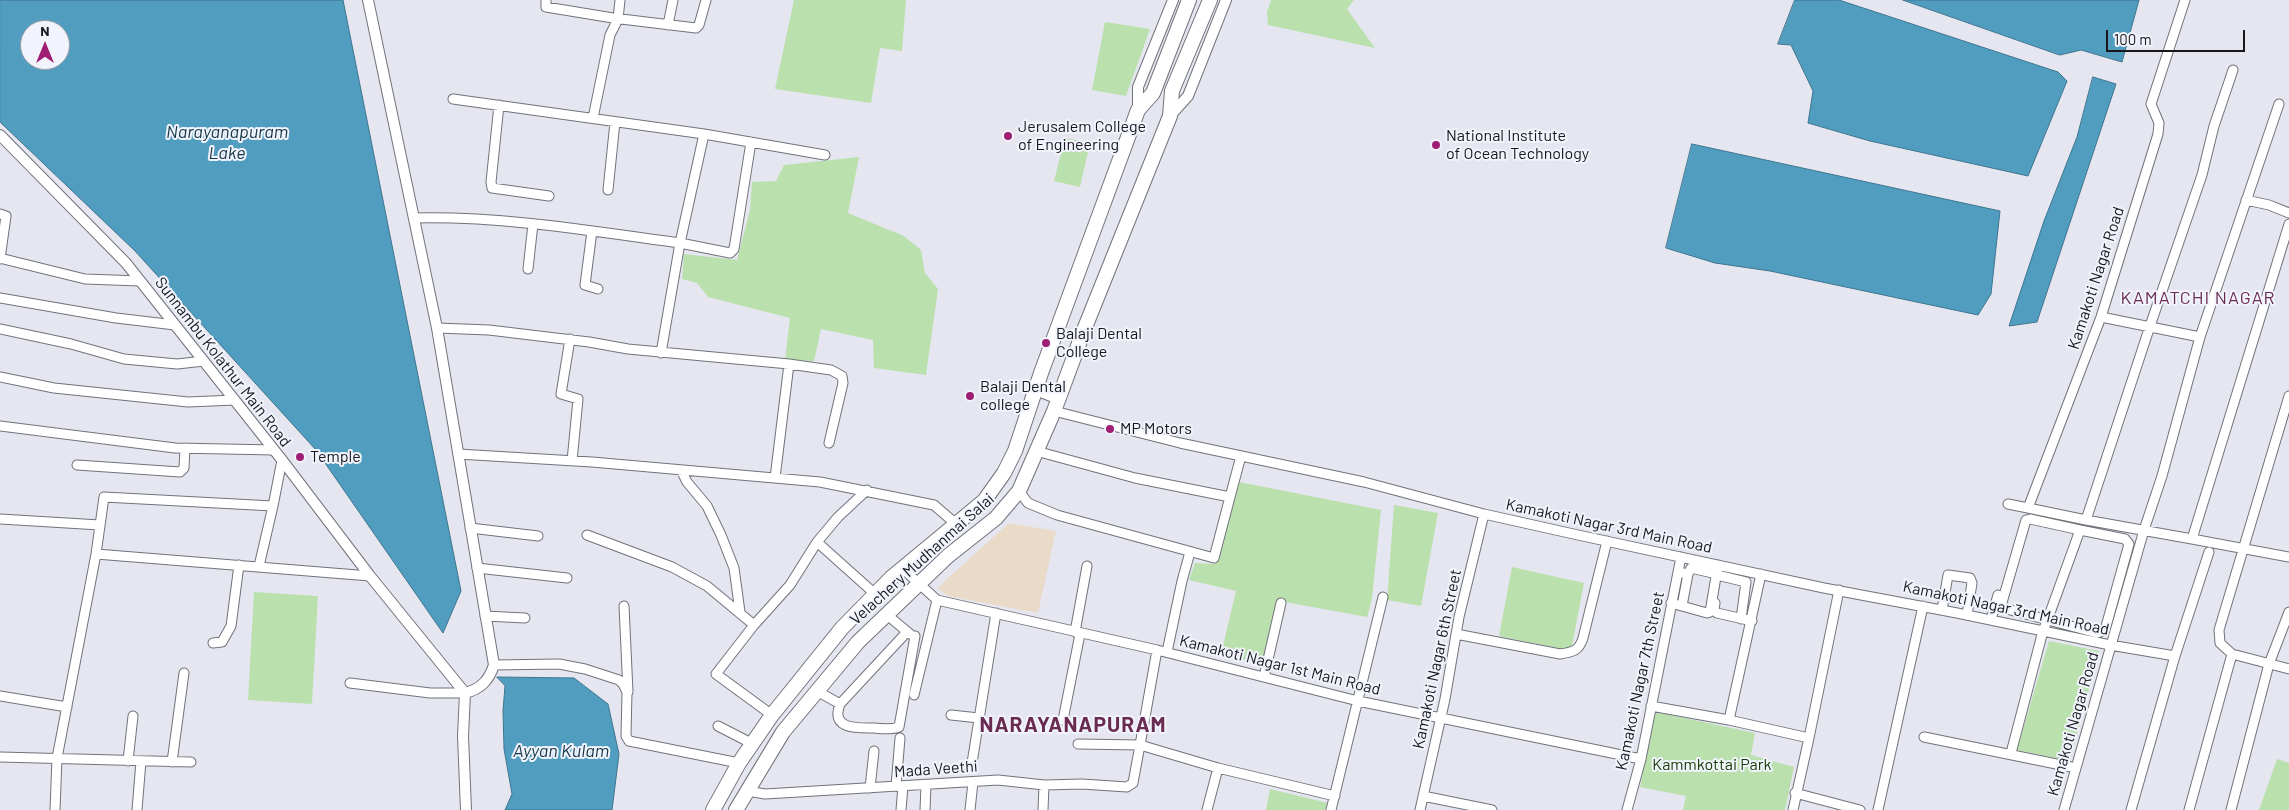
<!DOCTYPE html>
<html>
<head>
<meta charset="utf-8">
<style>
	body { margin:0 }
	#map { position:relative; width:2289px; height:810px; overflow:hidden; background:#e5e6f0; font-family:Barlow,sans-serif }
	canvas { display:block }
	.north { position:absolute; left:20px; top:20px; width:50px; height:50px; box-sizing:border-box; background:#f2f4fd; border:1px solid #9b9ca3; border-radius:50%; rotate:0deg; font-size:14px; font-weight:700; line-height:20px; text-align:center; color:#18181c }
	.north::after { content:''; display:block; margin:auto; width:18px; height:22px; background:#9d1e72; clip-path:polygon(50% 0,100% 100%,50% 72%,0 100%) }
	.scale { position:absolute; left:2106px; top:30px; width:139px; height:22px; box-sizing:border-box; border:2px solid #18181c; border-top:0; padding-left:6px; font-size:15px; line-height:18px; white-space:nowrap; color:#18181c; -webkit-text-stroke:4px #f2f4fd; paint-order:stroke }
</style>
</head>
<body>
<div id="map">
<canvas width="2289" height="810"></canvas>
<div class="north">N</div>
<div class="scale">100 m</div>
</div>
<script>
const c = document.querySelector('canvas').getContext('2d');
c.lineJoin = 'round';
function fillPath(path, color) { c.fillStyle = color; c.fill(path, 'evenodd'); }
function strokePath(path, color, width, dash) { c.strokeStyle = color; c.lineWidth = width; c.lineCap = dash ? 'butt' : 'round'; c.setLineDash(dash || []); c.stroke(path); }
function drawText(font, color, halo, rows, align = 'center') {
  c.font = font + ' Barlow,sans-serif'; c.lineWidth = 4; c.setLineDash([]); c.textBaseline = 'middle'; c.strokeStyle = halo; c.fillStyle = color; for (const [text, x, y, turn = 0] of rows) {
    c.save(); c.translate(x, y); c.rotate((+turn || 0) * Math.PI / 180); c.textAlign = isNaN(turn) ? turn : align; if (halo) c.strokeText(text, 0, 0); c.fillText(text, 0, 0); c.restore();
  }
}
fillPath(new Path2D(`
	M1009 523 1056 531 1038 613 948 596 937 588Z`), '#eadbc8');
fillPath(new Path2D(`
	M794 0H906L902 51 880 48 871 103 775 89Z
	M1271 0H1354L1347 9 1375 48 1268 25 1267 12Z
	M1105 22 1150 29 1126 96 1092 90Z
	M1065 138 1090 143 1080 187 1054 181Z
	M859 157 848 213 904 236 921 250 925 273 938 289 926 375 874 368 873 340 821 329 814 361 785 360 790 318 708 297 697 283 682 279 684 254 737 260 750 210 752 182 776 181 784 165Z
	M1239 482 1381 510 1372 599 1367 617 1285 602 1269 666 1221 654 1236 591 1189 580 1195 563 1214 564Z
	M1394 505 1438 513 1421 606 1387 600Z
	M1512 567 1584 583 1571 651 1499 636Z
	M254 592 318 596 312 704 248 700Z
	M2049 641 2099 651 2070 761 2017 750Z
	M1656 712 1755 733 1751 755 1794 767 1785 810H1683L1686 796 1640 787Z
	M2277 759 2289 763V810H2259Z
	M1270 789 1328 803 1326 810H1266Z`), '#bae1ad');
const water = new Path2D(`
	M0 0H343L461 591 443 633 316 450 135 251 0 122ZM30 30H60V60H30Z
	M1795 0H1839L2058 72 2067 81 2028 176 1870 141 1808 123 1813 91 1791 45 1778 44Z
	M1903 0H2139L2122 62 2081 50 2060 55Z
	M2093 77 2116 84 2037 322 2009 326 2044 221 2077 137Z
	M1692 144 2000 211 1991 294 1978 315 1770 271 1715 263 1666 248Z
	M497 677 574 678 608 704 619 754 612 810H505L512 794 504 749 503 711 505 686Z`);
fillPath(water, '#509dc0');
strokePath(water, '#3f758f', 1);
const minor = new Path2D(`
	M546 0V7L613 18 696 28 699 25 706 0
	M2185 0 2151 104 2159 123 2158 134 2101 317 2028 508 2086 520 2150 326 2202 175 2214 126 2233 70
	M668 25 673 0
	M499 105 491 182 492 188 549 196
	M593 118 610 35 618 19 620 0
	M704 134 825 155
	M608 190 615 122
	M2246 200 2269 205 2289 213
	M0 214 6 216 0 259
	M414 218C503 216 592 231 680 243L704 134 453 99
	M592 231 585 285 598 289
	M0 258 85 279 140 281
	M528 269 533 224
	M0 298 116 318 175 325
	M2101 317 2200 337
	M437 328 489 330 589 342 628 349 789 364 775 478
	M0 329 71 344 124 359 177 364 204 361
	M570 339 561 394 578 399 572 461
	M661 353 680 243 730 253 734 249 751 142
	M789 364 831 370 842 376 843 383 829 443
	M0 377 54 388 188 402 235 400
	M2289 396 2219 630 2220 643 2232 654 2289 669
	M1054 411 1180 443 1364 482 1484 514 1578 535 1824 588 1957 613 2110 645 2175 656
	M0 426 175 448 274 450
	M458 454 592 462 820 482 934 505 956 524
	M282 460 273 506 104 497 96 554 370 576
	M77 465 180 472 184 468 185 448
	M681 470 687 482 707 506 721 535 734 568 740 612
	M867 490 838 517 817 542 874 593
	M1019 491 1028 503 1057 515 1214 558 1230 497 1135 478 1036 451
	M1230 497 1241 456
	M2008 504 2028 508
	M0 519 100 525
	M2086 520 2192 539 2289 224
	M470 528 538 536
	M587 535 672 567 707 586 754 625
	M2192 539 2289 557
	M259 566 273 506
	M477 568 567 578
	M903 569 937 600 1157 650 1358 701 1641 759
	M1678 572 1688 574 1691 568 1717 574
	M1721 576 1746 582 1741 619
	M1671 603 1707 613 1710 612 1718 565
	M1715 603 1714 610 1717 613 1752 621
	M624 606 628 692
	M1682 606 1688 574
	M1942 610 1948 575 1970 578 1972 583 1967 615
	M886 614 910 634
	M485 616 525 618
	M1991 620 1998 595
	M1075 632 1087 566
	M1456 634 1560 654C1573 652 1579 651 1583 638L1607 541
	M213 643 222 642 231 626 239 565
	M1157 650 1140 745 1218 768 1207 810
	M1167 652 1182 581 1190 552
	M494 665 559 664 585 669 619 680 623 684 627 692 626 736 629 741 739 763
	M1264 677 1281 603
	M350 683 430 693H465
	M817 691 840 704 906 633
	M914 695 937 600
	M0 696 67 707
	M840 704C830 730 858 728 874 728 882 729 891 730 899 727L915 636
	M1651 706 1729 720 1761 574
	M772 715 716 674 754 625 790 585 817 542
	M951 715 979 718
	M1063 720 1080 634
	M1729 720 1809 738 1793 810
	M718 726 753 744
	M1924 737 2076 768
	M1809 738 1839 590
	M2011 753 2043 631 2047 621 2080 530 2030 519 2026 520 2001 606 2003 608 2097 633 2105 630 2129 544 2125 539 2080 530
	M0 757 191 762
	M128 761 133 716
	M172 762 184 673
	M972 763 996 613
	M1218 768 1335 796
	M896 786 900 738
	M870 788 874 751
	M747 791 765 794 998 780 1044 785 1082 784 1127 787 1133 783 1140 745 1078 744
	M1795 793 1860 810
	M1423 796 1492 810
	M55 810 57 758 96 554
	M137 810 141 761
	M901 810 903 786
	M925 810 926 785
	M970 810 973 782
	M1043 810 1044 785
	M1331 810 1383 597
	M1420 810 1445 699 1459 617 1484 514
	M1627 810 1641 759 1681 557
	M1878 810 1923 606
	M2064 810 2144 530 2162 476 2200 337 2279 104
	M2131 810 2175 656 2209 552
	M2189 810 2232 654
	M2231 810 2269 664 2289 612`);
const tertiary = new Path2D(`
	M368 0 437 328 494 665C489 680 481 689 465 693
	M1138 110V87L1173 0
	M1170 116 1188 96 1226 0
	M0 135 126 263 282 460 370 576 465 693 463 736 466 810`);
const primary = new Path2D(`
	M1036 388 1059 397
	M713 810 739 763 772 715 842 628 891 578 984 501 1004 473 1015 451 1041 373 1138 110 1153 93 1189 0
	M736 810 783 732 858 642 948 556 996 518 1019 491 1054 411 1084 330 1170 116 1172 91 1210 0`);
strokePath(minor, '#71737b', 11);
strokePath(tertiary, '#71737b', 12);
strokePath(primary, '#71737b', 16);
strokePath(minor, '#fff', 9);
strokePath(tertiary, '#fff', 10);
strokePath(primary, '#fff', 14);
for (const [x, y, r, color] of [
	[1008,136,5,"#9d1e72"],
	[1436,145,5,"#9d1e72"],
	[1046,343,5,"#9d1e72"],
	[970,396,5,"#9d1e72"],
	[1110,429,5,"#9d1e72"],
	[300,457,5,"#9d1e72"]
]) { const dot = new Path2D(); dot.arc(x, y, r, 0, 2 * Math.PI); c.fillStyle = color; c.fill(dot); strokePath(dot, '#f2f4fd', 2); }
drawText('16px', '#18181c', '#f2f4fd', [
	["Jerusalem College",1018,127],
	["of Engineering",1018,145],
	["National Institute",1446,136],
	["of Ocean Technology",1446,154],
	["Balaji Dental",1056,334],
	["College",1056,352],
	["Balaji Dental",980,387],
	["college",980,405],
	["MP Motors",1120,429],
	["Temple",310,457]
], 'left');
drawText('16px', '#18181c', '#f2f4fd', [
	["Kamakoti Nagar Road",2096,278,-72],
	["Sunnambu Kolathur Main Road",223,362,52],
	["Kamakoti Nagar 3rd Main Road",1609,526,12],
	["Velachery Mudhanmai Salai",922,559,-42],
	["Kamakoti Nagar 3rd Main Road",2006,608,12],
	["Kamakoti Nagar 6th Street",1437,659,-78],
	["Kamakoti Nagar 1st Main Road",1280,665,14],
	["Kamakoti Nagar 7th Street",1640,681,-78],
	["Kamakoti Nagar Road",2073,724,-74],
	["Mada Veethi",936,769,-4]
]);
drawText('16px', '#123a00', '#f2f4fd', [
	["Kammkottai Park",1712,765]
]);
drawText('italic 18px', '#143747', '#f2f4fd', [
	["Narayanapuram",227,132],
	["Lake",227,153],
	["Ayyan Kulam",561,751]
]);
c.letterSpacing = '1px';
drawText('18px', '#692b50', '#f2f4fd', [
	["KAMATCHI NAGAR",2198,298]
]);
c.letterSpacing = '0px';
c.letterSpacing = '1px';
drawText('bold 21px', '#692b50', '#f2f4fd', [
	["NARAYANAPURAM",1073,725]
]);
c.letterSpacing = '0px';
</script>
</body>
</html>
